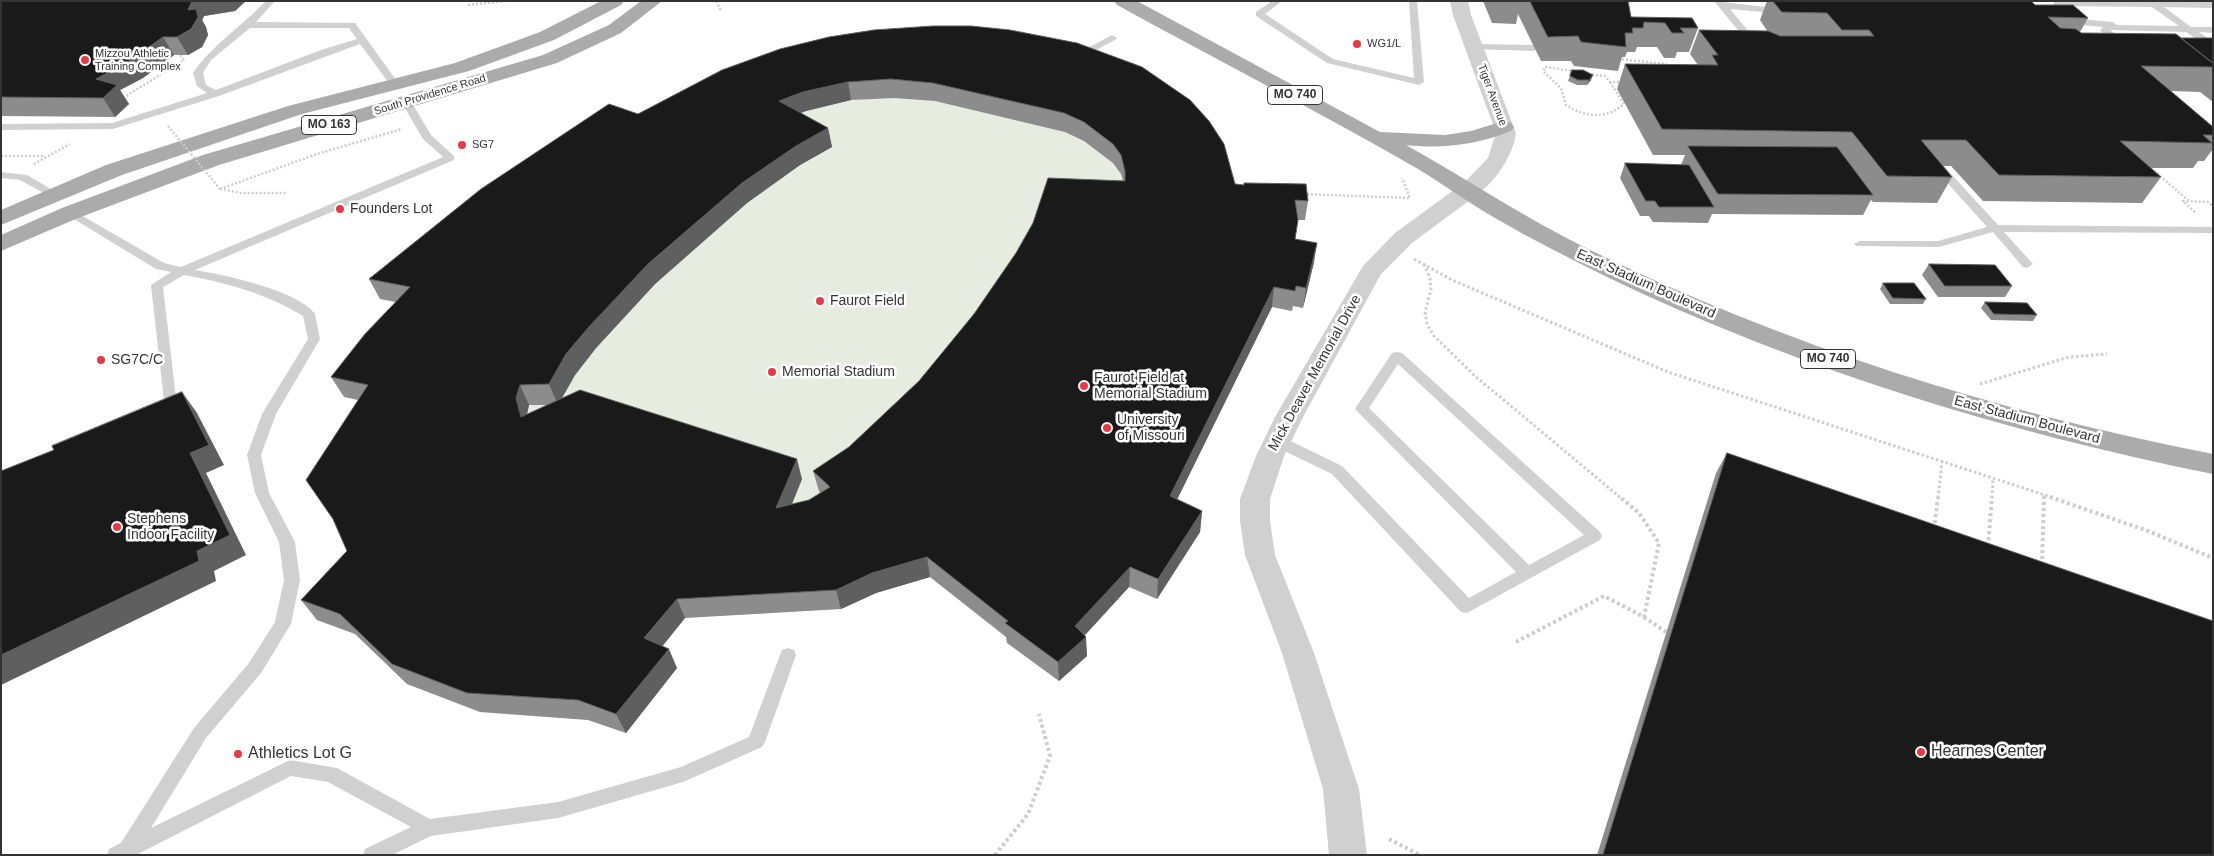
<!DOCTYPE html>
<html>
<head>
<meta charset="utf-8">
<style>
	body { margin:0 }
	#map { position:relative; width:2214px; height:856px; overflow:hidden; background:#fff; font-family:Arial,sans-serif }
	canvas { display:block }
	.frame { position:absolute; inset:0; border:2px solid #333; pointer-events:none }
</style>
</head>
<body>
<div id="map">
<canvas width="2214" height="856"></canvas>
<div class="frame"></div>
</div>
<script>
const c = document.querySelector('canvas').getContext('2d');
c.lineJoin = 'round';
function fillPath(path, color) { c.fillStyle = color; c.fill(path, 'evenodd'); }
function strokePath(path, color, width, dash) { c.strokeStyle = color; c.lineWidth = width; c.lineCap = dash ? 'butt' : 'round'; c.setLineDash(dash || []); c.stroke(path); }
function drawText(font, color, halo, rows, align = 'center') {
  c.font = font + ' Arial,sans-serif'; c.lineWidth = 5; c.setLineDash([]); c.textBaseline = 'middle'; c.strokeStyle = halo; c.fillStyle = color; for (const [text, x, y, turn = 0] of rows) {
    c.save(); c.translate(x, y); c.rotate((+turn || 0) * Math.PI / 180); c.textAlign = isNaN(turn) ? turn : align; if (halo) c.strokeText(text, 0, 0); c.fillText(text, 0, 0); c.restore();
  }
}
fillPath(new Path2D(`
	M727 88 1168 104 983 618 930 577 876 593 841 609 685 618 653 658 677 668 626 733 588 720 480 712 407 684 355 634 317 620 361 571 347 539 320 501 420 307 380 299 401 281Z`), '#e6ecdf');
strokePath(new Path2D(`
	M716 1 721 11
	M468 5 505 1
	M1618 59 1666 64V66
	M1575 71 1545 67 1543 71 1561 88 1566 105C1586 117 1605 120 1624 104L1610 82
	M1588 74 1605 76 1610 82H1622
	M123 98 184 60 180 55
	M1 156H45
	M34 164 70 144
	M2151 168 2189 201
	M220 189 317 154 402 129
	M220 189 241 193H287
	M1303 194 1410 198 1402 178
	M2195 212 2183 201 2208 202 2213 206`), '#cdcdcd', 2.5, [2, 2]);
strokePath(new Path2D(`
	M1414 259 1452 280 1668 372 2054 498
	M1424 264 1430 278 1431 290 1425 312 1427 324 1434 336 1475 376 1621 498
	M1980 384 2069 357 2107 354
	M1938 498 1942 462
	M1992 498 1993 479
	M2044 498V495`), '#cdcdcd', 3, [2.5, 2.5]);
strokePath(new Path2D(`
	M2050 497 2148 531 2213 558
	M1934 529 1938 497
	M1988 546 1992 497
	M2042 565 2044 497
	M1644 617 1666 632
	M1516 642 1604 596 1644 617 1659 543 1639 513 1620 497
	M1389 839 1420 855
	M995 855 1028 814 1050 756 1039 714`), '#cdcdcd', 4, [3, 3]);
fillPath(new Path2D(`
	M266 1H275L256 22 355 23 399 84 391 86 360 44 219 96 113 129 1 130V124L112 123 207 93 197 86 193 73C212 45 242 26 266 1ZM250 28H349L357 39 321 50 216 90 206 85 203 73 211 60Z
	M1272 1H1282L1265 14 1333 59 1414 78 1409 1H1417L1424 82 1419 85 1327 63 1256 16V12Z
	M1714 1 1766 7 1771 9 1782 22 1774 24 1762 12 1730 9 1759 44 1751 46Z
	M2054 1 2213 2V8L2164 7 2191 27H2213V33L2199 32 2213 42V50L2186 32 2110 30 2126 41 2128 43 2123 46 2107 38 2100 30 2103 27 2067 24 2062 21 2067 18 2113 22 2117 25 2179 26 2152 7 2057 6 2054 5Z
	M1112 35 1117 38 1115 40 1094 51 1086 49Z
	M1475 44 1534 45 1539 48 1534 51 1472 49V45Z
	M407 100 412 103 431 135 454 156V160L195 270C224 275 298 290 315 314L320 339 276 414 261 455 269 493 295 542 300 580 291 624 261 673 206 738 151 828 290 760 337 768 430 819 558 802 681 767 749 737 780 655 782 650 788 648 794 650 796 655 765 742 762 747 683 782 558 818 431 836 392 855H363L365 849 411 827 328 782 291 776 136 855H107L109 849 121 843 194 728 249 663 275 622 284 580 279 542 255 493 247 455 262 414 308 339 303 316C265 293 227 283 184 275L163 287 176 398 174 401H164L151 285 171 272 156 269 64 213 70 210 74 211 164 263 181 267 443 157 423 139 402 103Z
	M1938 163 1942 164 1998 225 2213 227V233L2004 232 2033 264 2027 268 2023 267 1993 232 1939 247 1856 246 1854 244 1860 241H1938L1987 227 1934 168 1933 166Z
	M1 172 27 175 61 195 55 198 51 197 20 180 1 178Z
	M1397 352 1402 353 1600 532 1602 536 1600 540 1467 613 1461 612 1332 474 1272 445 1270 441 1272 437H1282L1342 466 1469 598 1516 572 1355 409 1392 353ZM1398 364 1584 535 1529 565 1369 408Z`), '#d0d0d0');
fillPath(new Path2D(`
	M1466 185 1474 187 1477 192 1474 197 1412 243 1381 274 1303 417 1284 456 1270 499V521L1275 555 1314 653 1359 789 1367 855H1329L1323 789 1282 653 1245 555 1240 521V499L1256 456 1275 417 1363 266 1395 233 1458 187Z`), '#d0d0d0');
fillPath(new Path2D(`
	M1450 1H1468L1471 15 1516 133C1514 156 1485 203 1458 197L1455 192 1488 158 1496 133 1453 15Z`), '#d0d0d0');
fillPath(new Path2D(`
	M601 1H624L621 5 554 40 469 71 302 114 122 175 1 225V210L106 165 288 106 455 63 540 32Z
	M641 1H662L621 33 557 63 219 165 78 218 1 251V235L62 208 203 155 543 55 609 25Z
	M1114 1H1137L1380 132 1445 135 1471 131 1504 121 1511 123 1514 127 1511 131C1476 145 1443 149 1406 145 1467 179 1525 218 1588 249 1786 346 1997 412 2213 454V474C2004 432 1799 369 1607 277 1569 258 1531 239 1495 218 1469 203 1444 185 1418 169 1319 112 1217 60 1117 5Z`), '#ababab');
strokePath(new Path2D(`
	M168 126 220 189`), '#cdcdcd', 2.5, [2, 2]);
fillPath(new Path2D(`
	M1 1H246L235 11 204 16 202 20 206 27 208 35 202 47 188 55H174L143 78 120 90 129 104 115 117 1 116Z
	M1483 1H1530L1698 28 1689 52H1677L1675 58H1664L1657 47H1637L1635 52H1627L1625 57H1622L1618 71 1574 66 1571 61H1541L1518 14 1516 24 1492 23Z
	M1767 1H2031L2035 5 2088 18 2080 32 2081 33 2181 38H2213V102L2200 92 2171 91 2213 127V149L2204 161H2198L2193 168H2150L2161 177 2142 203 1983 201 1951 166H1943L1952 177 1937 203 1873 202 1871 200 1863 215 1712 214 1708 223 1653 222 1649 216H1640L1620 178 1625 163 1681 165 1685 155H1653L1617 89 1625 64 1698 65 1690 54 1699 30 1768 32 1760 20Z
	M874 30 1235 184 1308 201 1305 220H1297L1295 239 1314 262 1303 308 1293 306 1292 311 1272 307 1177 499 1202 511 1200 532 1157 599 1129 587 1085 635 1087 656 1059 681 1007 643 1006 637 930 577 876 593 841 609 685 618 662 646 677 668 626 733 588 720 480 712 407 684 355 634 317 620 301 600 347 551 358 400 344 397 331 377 396 302 380 299 369 279 638 114ZM894 98 935 101 1065 132 1084 141 1113 163 1121 174 1123 181 919 381 849 447 813 471 819 491 820 493 809 500 792 504 802 479 562 398 575 375 596 348 655 284 747 203 800 165 832 147 828 128 800 113 806 111 851 100ZM529 405H547L527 414Z
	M1570 76 1591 80 1587 85H1577L1568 81Z
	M1929 264 2012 286 2005 297H1938L1922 275Z
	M1883 283 1926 299 1923 304H1890L1880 289Z
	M1985 302 2037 315 2033 321 1991 320 1981 308Z
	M1727 453 2213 855H1597L1716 473Z`), '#8c8c8c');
fillPath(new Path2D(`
	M192 1H246L235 11 204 16 202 20 206 27 208 35 202 47 188 55 177 37Z
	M163 37 174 55 143 78 120 90 129 104 115 117 103 98 96 79Z
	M1593 75 1591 80 1587 85 1589 80Z
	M848 82 851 100 806 111 783 120 779 101 803 92Z
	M828 128 832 147 800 165 747 203 655 284 596 348 575 375 558 405 549 384 566 354 588 328 648 264 742 183 796 146Z
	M1317 243 1314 262 1303 308 1306 288Z
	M1274 287 1272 307 1169 516 1170 496Z
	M520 385 529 405 526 418 521 417 516 398Z
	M182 392 197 413 224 465 206 473 246 555 214 571 216 581 1 685V655L197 551 190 453Z
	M797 459 802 479 782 528 776 508Z
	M1202 511 1200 532 1157 599 1158 579Z
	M927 557 930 577 876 593 841 609 836 590 872 573Z
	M1130 567 1129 587 1075 646V626Z
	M677 599 685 618 653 658 644 638Z
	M1086 637 1087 656 1059 681 1058 662Z
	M669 649 677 668 626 733 616 714Z`), '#5f5f5f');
const building = new Path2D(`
	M1 1H192L188 10 196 9 198 17 191 29 177 37H163L132 59 96 79 117 85 103 98 1 97Z
	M1530 1H1628L1631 17 1692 18 1698 28H1680L1684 33H1672L1665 23 1644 22 1643 28H1632L1633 33H1625L1626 47 1581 42 1578 36 1548 37Z
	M1773 1H2031L2035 5H2073L2088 18 2048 17 2060 28 2076 29 2081 33 2176 34 2213 63V67L2141 66 2213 127V135H2203L2212 143 2120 141 2161 177 1999 175 1966 140H1921L1952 177 1887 176 1852 132 1662 129 1625 64 1718 65 1712 55H1718L1699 30 1768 31 1780 36H1874L1869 30H1842L1827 13 1782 12Z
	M933 26H971L1010 30 1077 43 1142 67 1190 100 1209 121 1224 144 1235 184 1244 185V183L1306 184 1308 201 1295 200 1298 220 1295 239 1317 243 1306 288 1296 286 1295 291 1274 287 1170 496 1202 511 1158 579 1130 567 1075 626 1086 637 1058 662 1005 623 1008 621 927 557 872 573 836 590 677 599 644 638 669 649 616 714 578 700 467 693 392 664 340 614 301 600 347 551 333 519 306 480 368 385 331 377 365 334 410 287 369 279 481 189 609 104 638 114 722 70 780 49 829 37 874 30ZM891 79 933 83 1064 113 1084 122 1113 144 1121 155 1125 171V181L1048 178 1033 223 1016 253 974 314 919 381 849 447 813 471 830 487 809 500 776 508 797 459 580 390 521 417 516 398 520 385 549 384 566 354 588 328 648 264 742 183 796 146 828 128 779 101 803 92 848 82Z
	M2181 38H2213V63Z
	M1572 70H1583L1593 75 1589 80H1578L1570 76Z
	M1688 146 1837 147 1873 195 1718 194Z
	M1625 163 1689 165 1714 207H1659L1655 201H1646Z
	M1929 264 1995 265 2012 286H1945Z
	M1883 283H1914L1926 299 1893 298Z
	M1985 302 2027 303 2037 315 1994 314Z
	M182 392 209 445 190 453 230 535 197 551 199 561 1 655V471L54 450 52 446Z
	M1727 453 2213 621V855H1603Z`);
fillPath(building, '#1a1a1a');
strokePath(building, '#5f5f5f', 1);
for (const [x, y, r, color] of [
	[1357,44,5,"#e63946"],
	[85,60,5,"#e63946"],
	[462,145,5,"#e63946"],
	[340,209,5,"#e63946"],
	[820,301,5,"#e63946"],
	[101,360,5,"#e63946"],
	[772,372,5,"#e63946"],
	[1084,386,5,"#e63946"],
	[1107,428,5,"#e63946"],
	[117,527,5,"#e63946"],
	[1921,752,5,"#e63946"],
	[238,754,5,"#e63946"]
]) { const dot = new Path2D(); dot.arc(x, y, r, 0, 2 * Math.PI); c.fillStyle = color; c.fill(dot); strokePath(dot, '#fff', 2); }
drawText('11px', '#333', '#fff', [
	["WG1/L",1367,44],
	["Mizzou Athletic",95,54],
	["Training Complex",95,67],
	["SG7",472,145]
], 'left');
drawText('11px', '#333', '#fff', [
	["South Providence Road",430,95,-17],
	["Tiger Avenue",1492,95,70]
]);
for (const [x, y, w] of [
	[1295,95,55],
	[329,125,55],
	[1828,359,55]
]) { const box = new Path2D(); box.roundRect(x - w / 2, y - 9.5, w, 19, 4); c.fillStyle = '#fff'; c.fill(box); strokePath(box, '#333', 1); }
drawText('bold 12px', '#333', null, [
	["MO 740",1295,95],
	["MO 163",329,125],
	["MO 740",1828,359]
]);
drawText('14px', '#333', '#fff', [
	["Founders Lot",350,209],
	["Faurot Field",830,301],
	["SG7C/C",111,360],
	["Memorial Stadium",782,372],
	["Faurot Field at",1094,378],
	["Memorial Stadium",1094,394],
	["University",1117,420],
	["of Missouri",1117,436],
	["Stephens",127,519],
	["Indoor Facility",127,535]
], 'left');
drawText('14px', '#333', '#fff', [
	["East Stadium Boulevard",1646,284,24],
	["Mick Deaver Memorial Drive",1315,373,-61],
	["East Stadium Boulevard",2027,420,15]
]);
drawText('16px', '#333', '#fff', [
	["Hearnes Center",1931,752],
	["Athletics Lot G",248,754]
], 'left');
</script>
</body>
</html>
